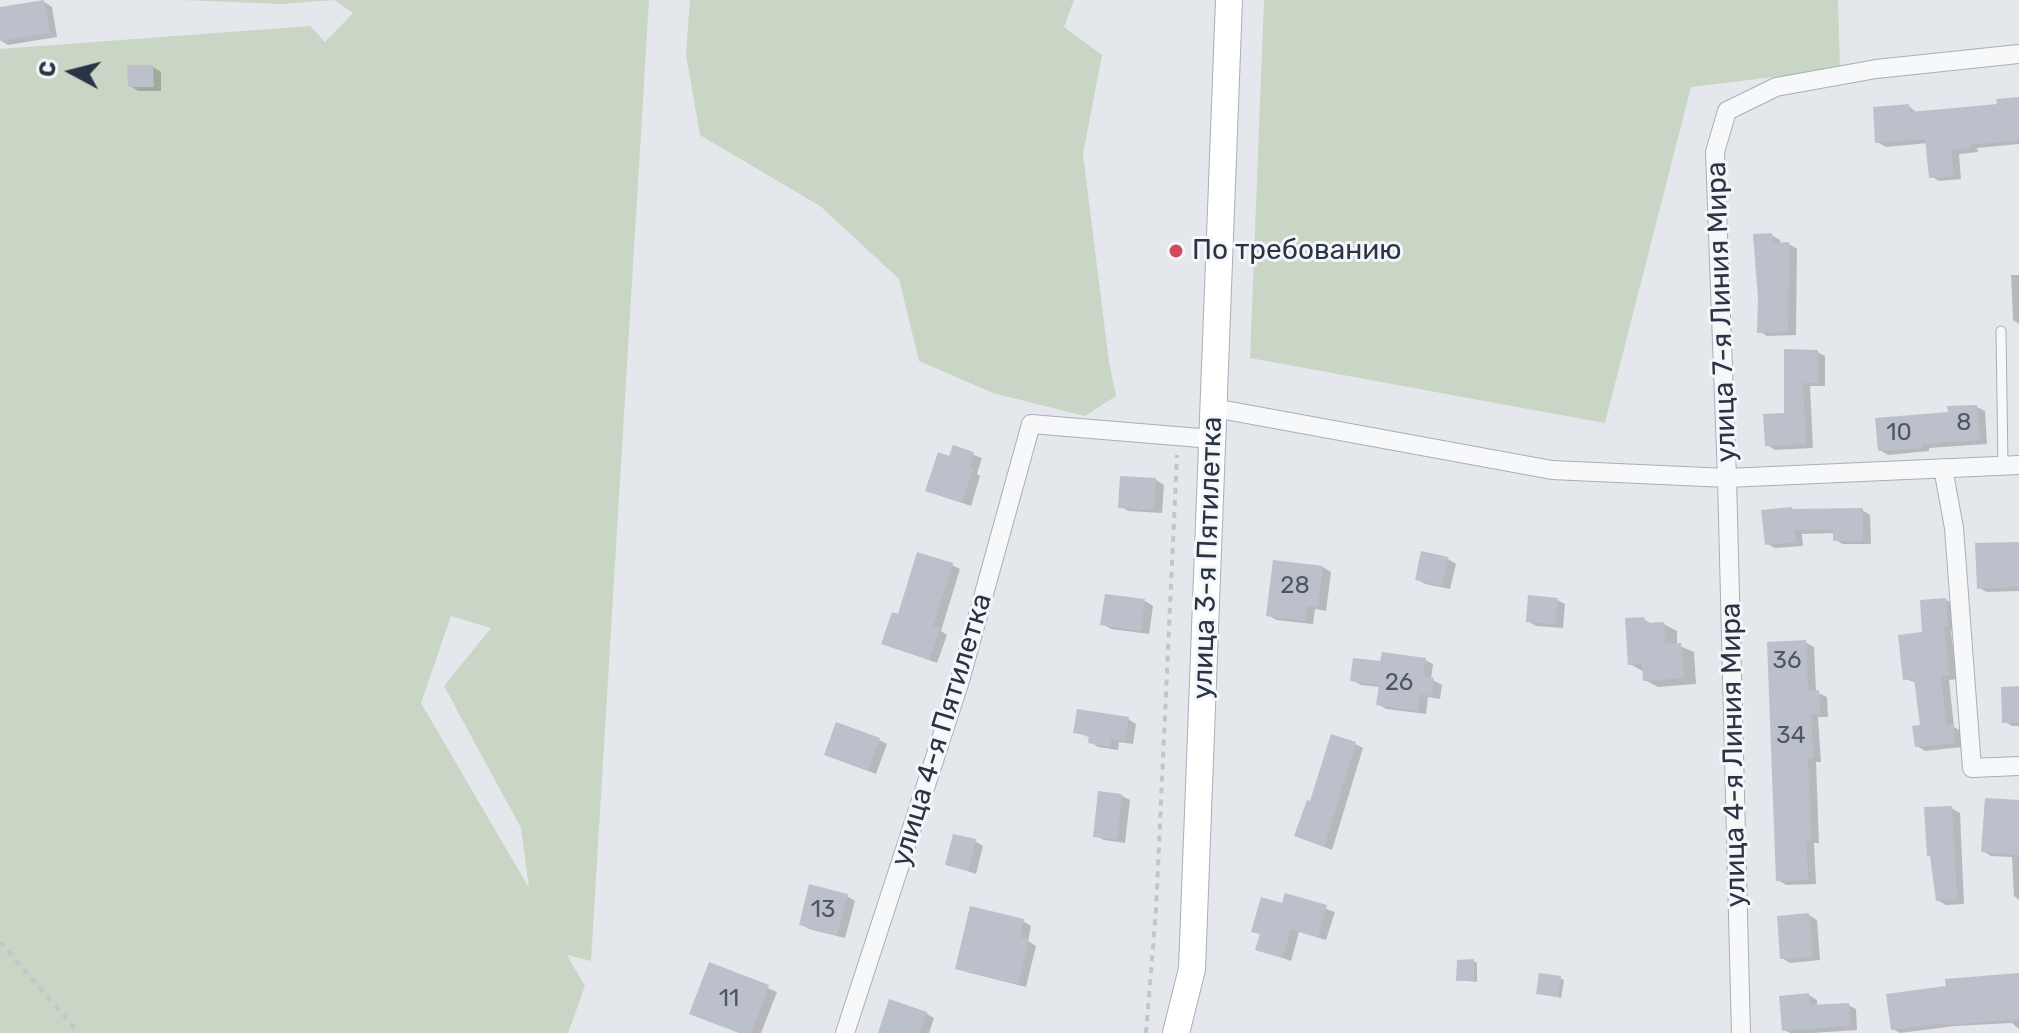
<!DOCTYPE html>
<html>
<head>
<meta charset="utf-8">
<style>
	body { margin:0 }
	#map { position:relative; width:2019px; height:1033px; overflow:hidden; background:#e4e7ec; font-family:Rubik,sans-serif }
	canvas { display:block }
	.north { position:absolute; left:32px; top:32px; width:80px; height:80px; -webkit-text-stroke:6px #f4f6f9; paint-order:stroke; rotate:277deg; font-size:22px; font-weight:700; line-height:32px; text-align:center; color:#2b3445 }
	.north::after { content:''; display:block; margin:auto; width:28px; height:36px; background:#2b3445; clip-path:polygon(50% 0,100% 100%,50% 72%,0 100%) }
</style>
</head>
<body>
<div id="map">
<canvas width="2019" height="1033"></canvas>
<div class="north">С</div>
</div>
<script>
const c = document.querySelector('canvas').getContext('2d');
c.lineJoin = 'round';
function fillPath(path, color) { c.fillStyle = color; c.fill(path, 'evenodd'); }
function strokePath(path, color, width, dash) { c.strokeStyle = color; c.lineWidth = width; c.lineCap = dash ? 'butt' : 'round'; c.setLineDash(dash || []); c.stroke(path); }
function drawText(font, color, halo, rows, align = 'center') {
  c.font = font + ' Rubik,sans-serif'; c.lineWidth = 6; c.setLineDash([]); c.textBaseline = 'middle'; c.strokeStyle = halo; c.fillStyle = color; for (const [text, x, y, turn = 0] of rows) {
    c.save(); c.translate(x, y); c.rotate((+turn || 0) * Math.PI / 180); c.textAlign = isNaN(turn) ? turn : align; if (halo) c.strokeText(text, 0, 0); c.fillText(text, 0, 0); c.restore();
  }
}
fillPath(new Path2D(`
	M182 0H649L591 961 567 955 585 986 568 1033H0V49L310 26 325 42 353 13 334 0 281 4ZM451 616 491 628 444 686 521 828 529 888 421 703Z
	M690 0H1074L1064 27 1102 55 1083 154 1109 362 1116 396 1085 416 993 393 919 361 899 279 820 206 700 135 686 55Z
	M1264 0H1838L1840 69 1691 87 1605 423 1250 358Z`), '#c9d6c5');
fillPath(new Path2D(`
	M44 2 52 7 57 37 8 45 0 40V9Z
	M153 67 161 72V91H138L130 86Z
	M2019 99V144L1977 148 1978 152 1959 154 1961 179 1939 181 1931 176 1928 143 1886 147 1877 142 1909 106 1917 113 1999 106Z
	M1771 235 1780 240V245L1789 244 1797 249 1796 335 1767 336 1759 331Z
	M2011 275H2019V324L2013 320Z
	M1817 352 1825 356V386H1810L1813 448 1775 450 1767 445 1786 415Z
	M1977 407 1985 411 1987 444 1929 448V451L1888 455 1880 450 1950 414Z
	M954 447 982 458 977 474 980 476 971 506 936 494Z
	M1122 478 1156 480 1164 485 1162 513 1128 511 1120 506Z
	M1792 509 1862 510 1870 515 1871 544H1843L1835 540V533L1802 534 1803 546 1775 548 1766 543Z
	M2019 544V591L1987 592 1979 588Z
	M1448 559 1456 564 1450 589 1425 584 1417 579Z
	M952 565 960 569 941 631 947 635 937 663 883 643 900 616Z
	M1323 567 1331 572 1326 611 1315 609 1313 624 1276 620 1268 615Z
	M1557 600 1565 604 1563 628 1536 626 1528 621Z
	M1946 600 1954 604 1956 630 1951 631 1957 679 1949 680 1954 727 1961 731 1963 747 1925 751 1917 746 1922 727 1917 683 1905 679 1924 634Z
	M1145 601 1153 606 1149 634 1111 629 1103 624Z
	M1643 619 1654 625 1664 624 1677 631V645L1694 652 1696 684 1658 687 1645 680 1644 672 1630 664Z
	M1805 642 1814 647 1816 692 1827 697 1828 717H1818L1821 762H1816L1819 843H1814L1816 884 1786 885 1778 880Z
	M1425 660 1433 664 1431 679 1442 685 1440 699 1428 697 1426 714 1386 709 1378 704 1380 687 1361 685 1352 680 1382 664Z
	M2019 687V726H2012L2004 721Z
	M1128 719 1136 724 1133 744 1119 742 1118 750 1098 747 1090 742 1091 738 1076 732Z
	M879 740 887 744 876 774 834 758Z
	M1355 744 1363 748 1332 850 1305 839 1311 804Z
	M1122 796 1130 800 1125 843 1104 840 1095 836Z
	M2019 802V900L2014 896 2012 857 1991 856 1983 851Z
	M1951 808 1960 813 1964 904 1946 905 1937 900 1933 857Z
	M975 841 983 846 976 874 947 864Z
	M1286 895 1335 912 1326 940 1299 932 1291 961 1257 949 1261 935 1253 931 1283 905Z
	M847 896 855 901 845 938 809 929 801 924Z
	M1809 915 1817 920 1820 960 1790 963 1782 958Z
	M1023 921 1031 926 1028 941 1036 946 1026 987 966 972 958 968Z
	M1474 961 1477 963V982L1458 980Z
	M710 964 777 992 761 1033H740Z
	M2019 973V1029L2012 1023 1955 1026 1900 1033 1893 1029 1948 988Z
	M1560 978 1564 980 1561 998 1538 993Z
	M1809 995 1817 1000V1006L1848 1005 1856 1009 1857 1030 1813 1033H1790L1784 1030Z
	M926 1013 934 1018 929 1033H880Z`), '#0003');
fillPath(new Path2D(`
	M44 0 50 33 0 41V7Z
	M127 65H153L154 87H128Z
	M2019 97V140L1970 145V148L1951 150 1954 176 1929 178 1925 139 1875 143 1873 107 1909 104 1910 112 1997 104 1996 99Z
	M1772 233 1773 243 1789 242 1788 332 1757 333 1758 298 1753 234Z
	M1784 349 1818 350V383H1803L1806 444 1765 446 1763 414 1784 413Z
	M1977 405 1980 440 1922 444V448L1878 451 1875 418 1948 412 1947 406Z
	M953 445 974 452 969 468 973 469 962 503 925 491 938 452 949 456Z
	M1120 476 1156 478 1154 510 1118 508Z
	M1792 507V509L1863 508V541H1833V530H1794L1796 542 1765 545 1761 510Z
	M2019 542V587L1977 589 1975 543Z
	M1421 551 1448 557 1442 586 1415 580Z
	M917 552 953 563 933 626 940 628 929 660 881 644 892 612 898 614Z
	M1273 560 1323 566 1318 607 1307 606 1305 621 1266 616Z
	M1105 594 1145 599 1141 631 1100 625Z
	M1528 595 1558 598 1555 624 1526 622Z
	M1946 598 1948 627H1944L1949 675 1941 676 1946 725 1953 724 1955 743 1915 747 1912 726 1920 725 1914 679 1903 680 1898 635 1922 632 1920 600Z
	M1644 617 1647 623 1664 622 1665 644 1681 643 1684 678 1643 681 1642 664 1628 665 1625 618Z
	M1806 640 1808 691 1819 690 1820 713 1811 714 1813 758 1808 759 1811 839 1806 840 1808 880 1776 881 1767 642Z
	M1382 652 1426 658 1423 676 1434 678 1432 696 1420 694 1418 711 1376 705 1379 685 1350 681 1353 658 1380 661Z
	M2019 686V722L2002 723 2001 687Z
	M1077 709 1129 717 1125 741 1111 739 1110 747 1088 743 1089 736 1073 733Z
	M836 722 880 738 868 771 824 755Z
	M1331 734 1356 742 1324 847 1294 836 1307 800 1310 801Z
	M1098 791 1122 794 1117 839 1093 837Z
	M1985 798 2019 800V855L1981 852Z
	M1952 806 1957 900 1936 901 1930 856H1927L1924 807Z
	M953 834 976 839 968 871 945 865Z
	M809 884 848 894 837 935 799 925Z
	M1285 893 1327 905 1318 937 1291 929 1282 958 1255 950 1260 934 1251 932 1261 897 1282 903Z
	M970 906 1024 919 1020 937 1029 939 1018 984 955 969Z
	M1809 913 1813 957 1780 959 1777 916Z
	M1474 959V981H1456L1457 960Z
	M709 962 769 985 751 1033H739L689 1014Z
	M1539 973 1561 976 1558 997 1536 994Z
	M2019 973V1019L1949 1025 1948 1023 1891 1030 1886 994 1946 986 1945 979Z
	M1809 993 1810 1005 1849 1003 1850 1026 1782 1031 1779 996Z
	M889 999 927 1012 920 1033H878Z`), '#bbc0ca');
const lane = new Path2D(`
	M2001 331 2003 466`);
const street = new Path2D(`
	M1214 408 1552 470 1727 478 2019 465
	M1943 468 1954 528 1972 768 2019 766
	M845 1033 959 684 1031 424 1212 439
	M1741 1033 1727 478 1715 152 1727 111 1776 87 1876 69 2019 54`);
const secondary = new Path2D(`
	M1176 1033 1192 969 1229 0`);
strokePath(lane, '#a9aeb7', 11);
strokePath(street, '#a9aeb7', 20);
strokePath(secondary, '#a9aeb7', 28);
strokePath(new Path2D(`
	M0 942 79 1033
	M1146 1033 1156 910 1177 455`), '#c2c5cb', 4, [6, 6]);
strokePath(lane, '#f7f8fa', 9);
strokePath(street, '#f7f8fa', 18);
strokePath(secondary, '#fff', 26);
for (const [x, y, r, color] of [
	[1176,251,8,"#d1495b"]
]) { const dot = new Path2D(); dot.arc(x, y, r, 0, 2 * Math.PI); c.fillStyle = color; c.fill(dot); strokePath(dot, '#f4f6f9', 3); }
drawText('24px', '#4f5766', null, [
	["8",1964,423],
	["10",1899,433],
	["28",1295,586],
	["36",1787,661],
	["26",1399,683],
	["34",1791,736],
	["13",823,910],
	["11",729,999]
]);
drawText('28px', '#2b3445', '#f4f6f9', [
	["По требованию",1192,251]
], 'left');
drawText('28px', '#2b3445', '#f4f6f9', [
	["улица 7-я Линия Мира",1722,312,-92],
	["улица 3-я Пятилетка",1208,558,-88],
	["улица 4-я Пятилетка",942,730,-73],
	["улица 4-я Линия Мира",1734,755,-91]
]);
</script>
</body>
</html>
